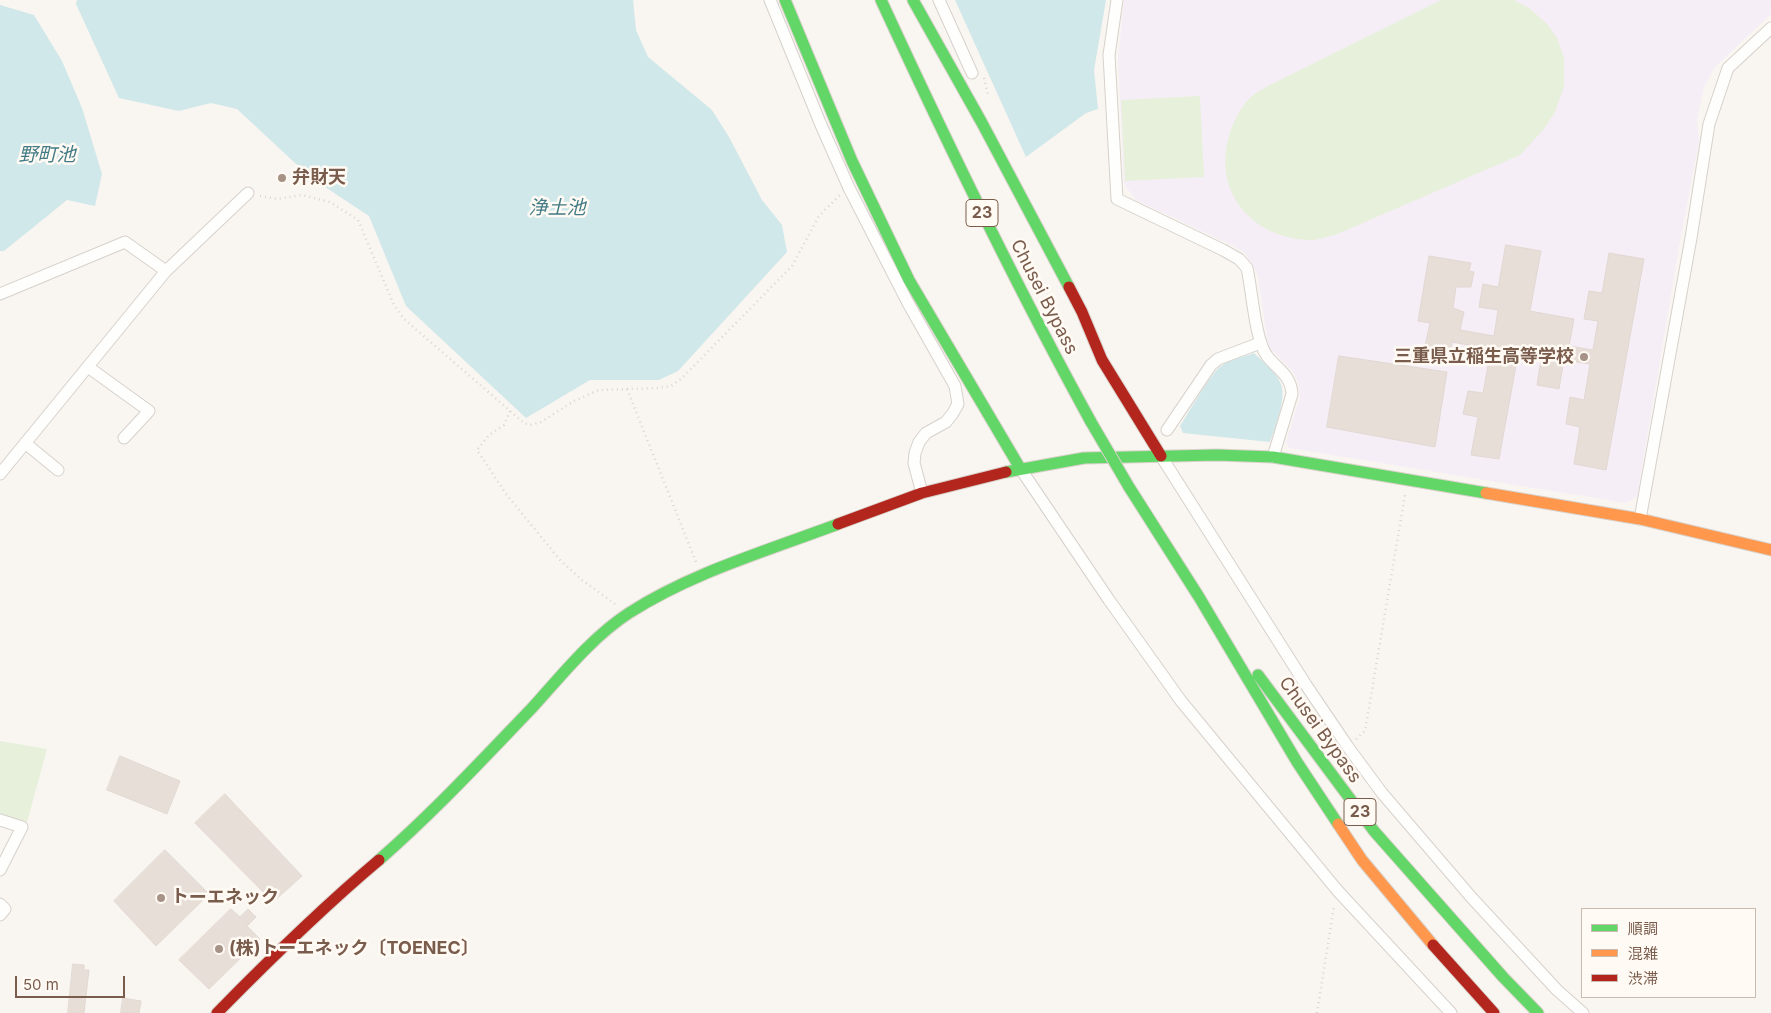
<!DOCTYPE html>
<html>
<head>
<meta charset="utf-8">
<style>
	body { margin:0 }
	#map { position:relative; width:1771px; height:1013px; overflow:hidden; background:#f9f5f0; font-family:Inter,"Noto Sans JP",sans-serif }
	canvas { display:block }
	.legend { position:absolute; left:1581px; top:908px; width:175px; height:90px; box-sizing:border-box; background:#fffaf3; border:1px solid #cabbb1; margin:0; padding:6px 9px; list-style:none; font-size:15px; color:#7a5c4d }
	.legend li { display:flex; align-items:center; gap:10px; height:25px }
	.legend b { width:25px; border:1px solid #cabbb1 }
	.scale { position:absolute; left:15px; top:976px; width:110px; height:22px; box-sizing:border-box; border:2px solid #7a5c4d; border-top:0; padding-left:6px; font-size:15px; line-height:18px; white-space:nowrap; color:#7a5c4d; -webkit-text-stroke:4px #fffaf3; paint-order:stroke }
</style>
</head>
<body>
<div id="map">
<canvas width="1771" height="1013"></canvas>
<ul class="legend">
<li><b style="height:6px;background:#63d668"></b>順調</li>
<li><b style="height:6px;background:#ff974d"></b>混雑</li>
<li><b style="height:6px;background:#b3261e"></b>渋滞</li>
</ul>
<div class="scale">50 m</div>
</div>
<script>
const c = document.querySelector('canvas').getContext('2d');
c.lineJoin = 'round';
function fillPath(path, color) { c.fillStyle = color; c.fill(path, 'evenodd'); }
function strokePath(path, color, width, dash) { c.strokeStyle = color; c.lineWidth = width; c.lineCap = dash ? 'butt' : 'round'; c.setLineDash(dash || []); c.stroke(path); }
function drawText(font, color, halo, rows, align = 'center') {
  c.font = font + ' Inter,"Noto Sans JP",sans-serif'; c.lineWidth = 5; c.setLineDash([]); c.textBaseline = 'middle'; c.strokeStyle = halo; c.fillStyle = color; for (const [text, x, y, turn = 0] of rows) {
    c.save(); c.translate(x, y); c.rotate((+turn || 0) * Math.PI / 180); c.textAlign = isNaN(turn) ? turn : align; if (halo) c.strokeText(text, 0, 0); c.fillText(text, 0, 0); c.restore();
  }
}
fillPath(new Path2D(`
	M1124 0H1771V14L1715 67 1704 87 1697 120 1699 141 1679 247 1637 497 1626 503 1289 448 1286 442 1300 397 1298 382 1291 369 1268 346 1258 275 1252 264 1245 253 1233 246 1136 200 1124 184 1118 58Z`), '#f6eef6');
fillPath(new Path2D(`
	M1441 0H1514L1529 8 1547 24 1557 38 1564 58V87L1555 112 1544 129 1520 155 1335 235C1328 236 1319 240 1312 240 1254 240 1212 193 1229 136 1233 122 1241 106 1252 96 1257 92 1263 89 1268 86Z
	M1200 96 1204 177 1125 181 1121 100Z
	M0 741 47 749 27 822 0 814Z`), '#e7f0db');
fillPath(new Path2D(`
	M77 0H633L636 30 648 57 712 110 729 137 762 200 782 225 787 252 678 371 659 380H590L526 418 406 306 369 216 310 177 237 109 211 103 179 111 119 98 76 4Z
	M955 0H1106L1094 70 1098 109 1086 113 1026 157Z
	M0 5 34 15 62 61 82 108 102 174 95 206 67 200 4 251H0Z
	M1254 353C1263 362 1275 371 1280 382 1288 397 1275 427 1270 442L1183 433 1180 426C1190 411 1208 377 1221 366 1230 359 1244 357 1254 353Z`), '#d0e8ea');
const building = new Path2D(`
	M1506 245 1541 251 1530 311 1574 319 1569 346 1593 350 1598 321 1584 319 1589 291 1602 293 1609 253 1644 259 1606 470 1574 464 1580 427 1566 424 1570 397 1584 400 1590 364 1564 360 1559 389 1537 385 1542 353 1519 349 1499 459 1471 455 1478 417 1463 414 1468 391 1483 393 1491 349 1452 342 1451 351 1425 346 1430 323 1418 321 1429 256 1471 263 1469 271 1474 272 1471 287H1456L1453 308 1464 312 1460 330 1494 336 1498 310 1479 307 1483 284 1498 287Z
	M1339 356 1447 372 1435 447 1327 427Z
	M120 756 180 781 167 814 107 790Z
	M225 794 302 876 273 902 195 823Z
	M165 850 209 894 156 946 114 901Z
	M231 909 240 917 248 909 256 917 247 926 260 939 209 989 179 960Z
	M73 964 84 965V970H89L84 1013H68Z
	M123 998 141 1001 139 1013H121Z`);
fillPath(building, '#e6ded7');
strokePath(building, '#e2d8d2', 1);
const street = new Path2D(`
	M770 0 821 125 849 188 908 303 955 386 958 404 953 413 946 422 926 433 919 442 915 453 914 463 922 493
	M939 0 972 73
	M1117 0 1109 55 1117 199 1223 250 1239 259 1247 268C1252 290 1255 340 1267 356 1278 370 1291 375 1292 394L1273 457
	M166 271 248 193
	M0 294 125 242 166 271 0 474
	M88 367 149 411 124 438
	M1167 430 1211 365 1218 359 1260 343
	M25 443 58 470
	M1161 456 1306 685 1348 747 1382 793 1471 897 1557 990 1583 1013
	M1020 468 1109 600 1181 701 1337 890 1451 1013
	M1640 519 1691 238 1709 124 1728 68 1771 28
	M0 820 22 827 0 870
	M0 904 5 909 0 915`);
const fast = new Path2D(`
	M785 0 852 161 909 280 1020 468
	M881 0C947 143 1015 284 1091 422
	M913 0 982 123 1069 287
	M1006 472 1084 458 1217 455 1273 457 1486 493
	M1129 487 1199 597 1297 762 1338 824
	M1258 675 1374 831 1503 977 1538 1013
	M379 860C433 813 482 760 532 708 562 675 592 637 629 613 693 572 767 551 838 524`);
const slow = new Path2D(`
	M1486 493 1640 519 1771 550
	M1338 824 1362 860 1433 945`);
const jam = new Path2D(`
	M1069 287 1082 312 1102 360 1161 456
	M838 524 922 493 1006 472
	M1433 945 1494 1013
	M217 1013C269 960 322 908 379 860`);
strokePath(street, '#d7d1cb', 13);
strokePath(fast, '#d9d2cb', 13);
strokePath(slow, '#d9d2cb', 13);
strokePath(jam, '#d9d2cb', 13);
strokePath(new Path2D(`
	M984 78 988 95
	M260 196 278 199 302 195 330 202 358 220 394 305 404 319 524 423 530 425 541 422 574 401 599 390 657 388 671 386 681 379 792 266 819 216 840 195
	M627 389 696 562
	M510 411 504 425 489 435 477 450 506 494 560 560 582 580 615 604
	M1356 739 1365 731 1405 495
	M1317 1013 1334 906`), '#dcd5d0', 2.5, [1, 4]);
strokePath(street, '#fefefd', 11);
strokePath(fast, '#63d668', 11);
strokePath(slow, '#ff974d', 11);
strokePath(jam, '#b3261e', 11);
const fastBridge = new Path2D(`
	M1091 422 1129 487`);
strokePath(fastBridge, '#dad1cc', 13, []);
strokePath(fastBridge, '#63d668', 11);
for (const [x, y, r, color] of [
	[282,178,5,"#a69286"],
	[1584,357,5,"#a69286"],
	[161,898,5,"#a69286"],
	[219,949,5,"#a69286"]
]) { const dot = new Path2D(); dot.arc(x, y, r, 0, 2 * Math.PI); c.fillStyle = color; c.fill(dot); strokePath(dot, '#fffaf3', 2); }
for (const [x, y, w] of [
	[982,213,32],
	[1360,812,32]
]) { const box = new Path2D(); box.roundRect(x - w / 2, y - 13.5, w, 27, 4); c.fillStyle = '#fffaf3'; c.fill(box); strokePath(box, '#7a5c4d', 1); }
drawText('bold 16px', '#7a5c4d', null, [
	["23",982,213],
	["23",1360,812]
]);
drawText('bold 18px', '#7a5c4d', '#fffaf3', [
	["弁財天",292,178],
	["三重県立稲生高等学校",1574,357,"right"],
	["トーエネック",171,898],
	["(株)トーエネック〔TOENEC〕",229,949]
], 'left');
drawText('18px', '#7a5c4d', '#fffaf3', [
	["Chusei Bypass",1044,297,63],
	["Chusei Bypass",1320,730,54]
]);
drawText('italic 19px', '#437c86', '#fffaf3', [
	["野町池",47,155],
	["浄土池",557,208]
]);
</script>
</body>
</html>
